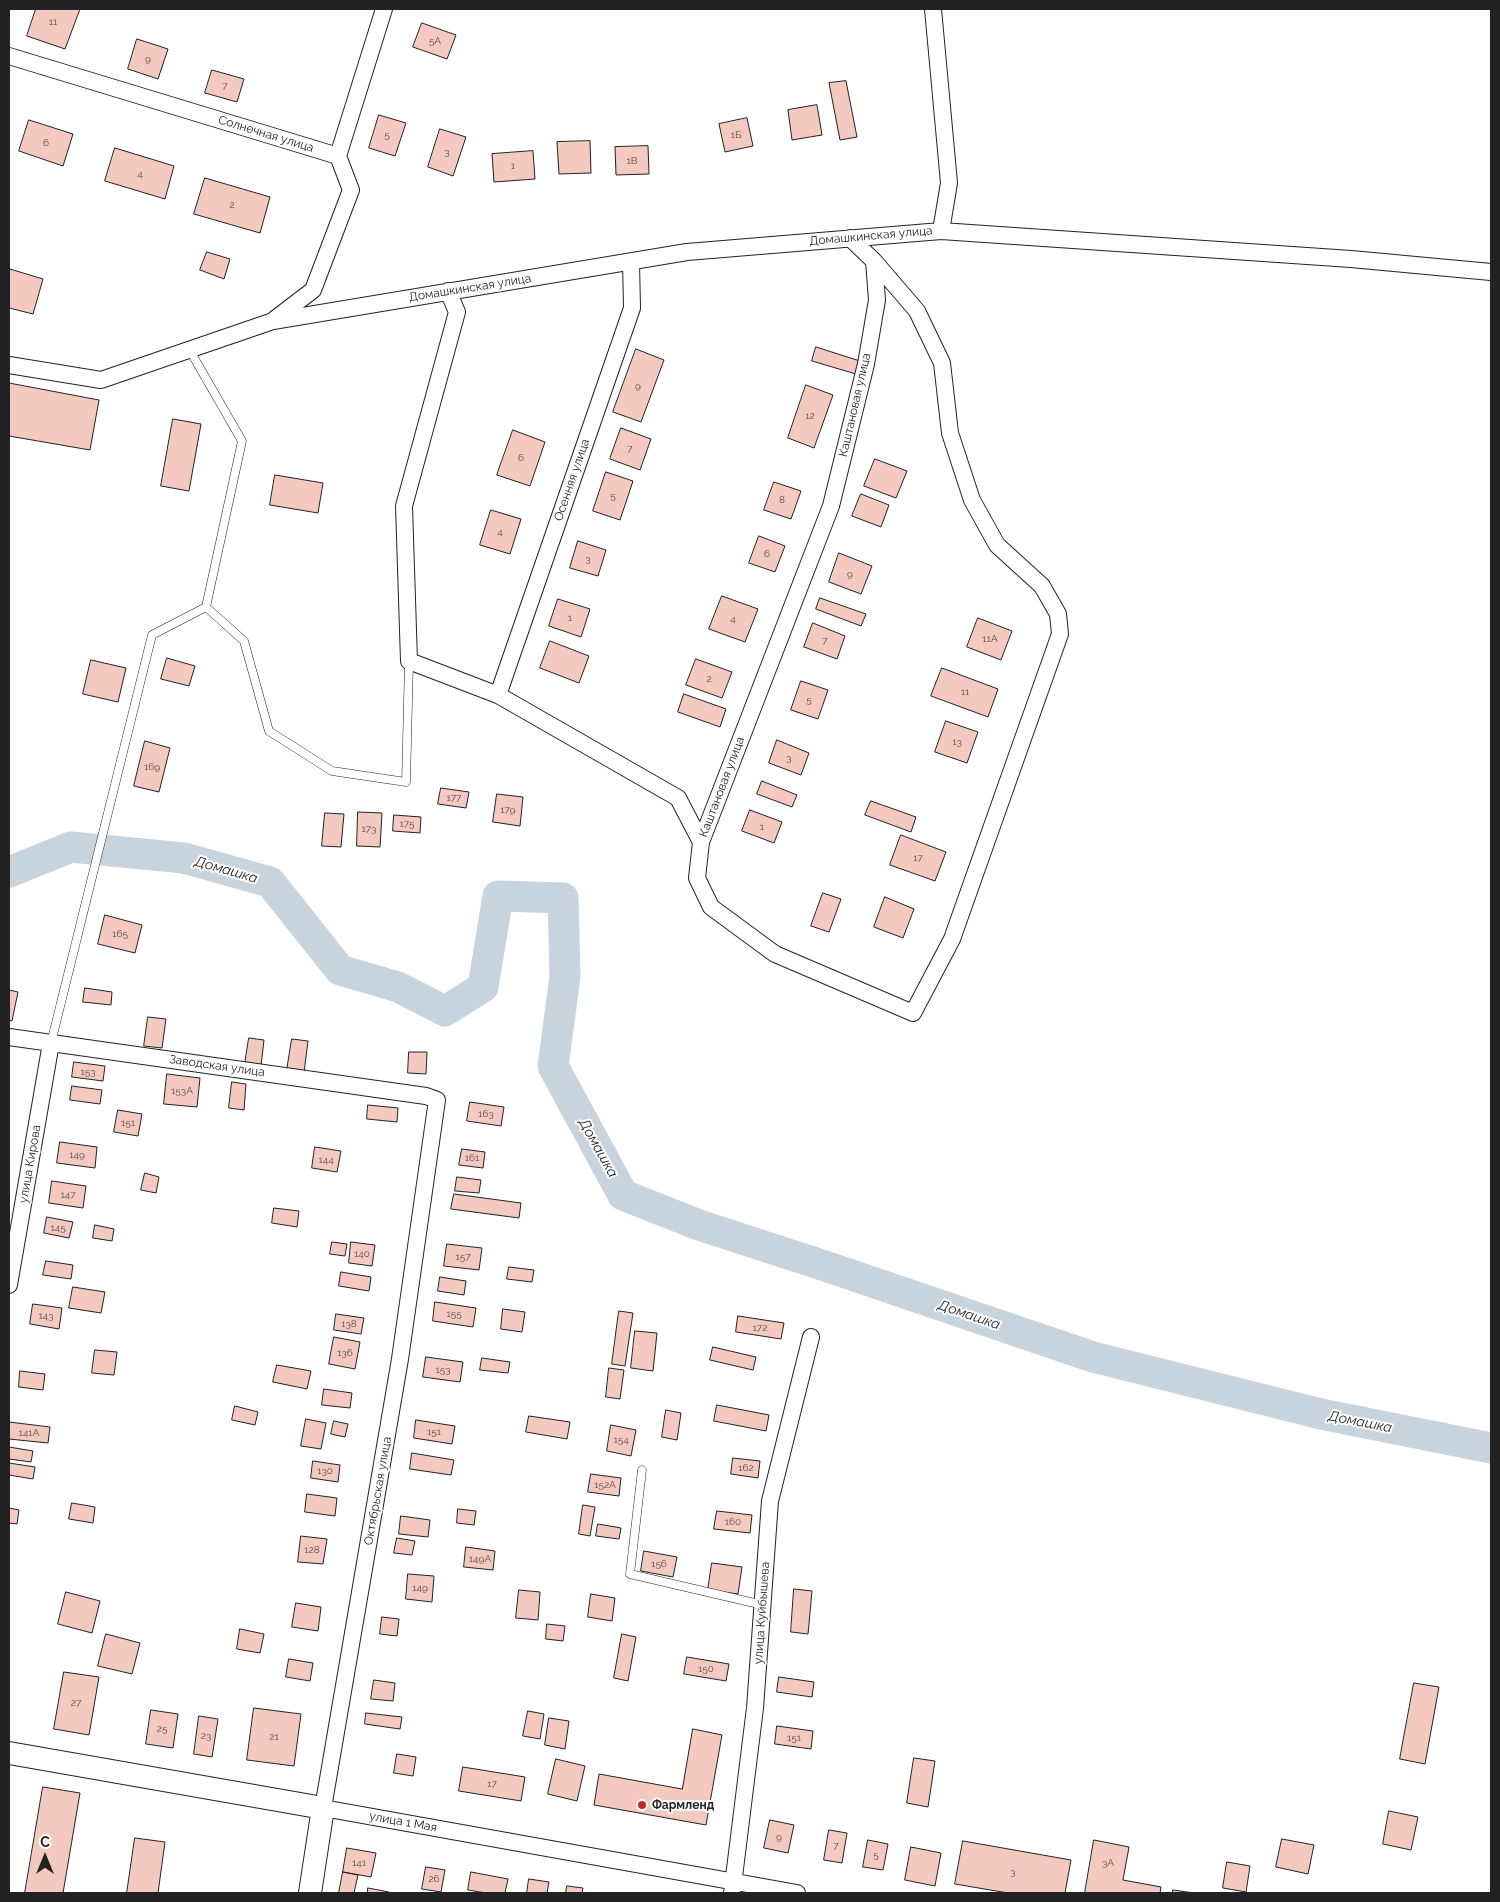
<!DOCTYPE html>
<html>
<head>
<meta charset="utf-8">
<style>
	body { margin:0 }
	#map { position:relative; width:1500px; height:1902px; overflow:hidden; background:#fff; font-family:Raleway,sans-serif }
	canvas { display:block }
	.frame { position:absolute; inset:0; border:10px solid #222; pointer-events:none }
	.north { position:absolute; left:20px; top:1832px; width:50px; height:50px; -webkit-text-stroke:4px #fff; paint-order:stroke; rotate:0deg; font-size:14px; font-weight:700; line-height:20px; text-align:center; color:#222 }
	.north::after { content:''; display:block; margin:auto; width:18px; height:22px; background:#222; clip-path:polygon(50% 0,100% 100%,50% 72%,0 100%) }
</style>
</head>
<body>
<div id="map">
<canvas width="1500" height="1902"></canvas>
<div class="frame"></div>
<div class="north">С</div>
</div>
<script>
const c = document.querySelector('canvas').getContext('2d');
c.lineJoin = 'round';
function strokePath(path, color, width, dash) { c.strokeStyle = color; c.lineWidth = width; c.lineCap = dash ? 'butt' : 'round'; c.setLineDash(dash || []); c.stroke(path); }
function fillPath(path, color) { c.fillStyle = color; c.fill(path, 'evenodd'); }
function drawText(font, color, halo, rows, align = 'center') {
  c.font = font + ' Raleway,sans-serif'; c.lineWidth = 4; c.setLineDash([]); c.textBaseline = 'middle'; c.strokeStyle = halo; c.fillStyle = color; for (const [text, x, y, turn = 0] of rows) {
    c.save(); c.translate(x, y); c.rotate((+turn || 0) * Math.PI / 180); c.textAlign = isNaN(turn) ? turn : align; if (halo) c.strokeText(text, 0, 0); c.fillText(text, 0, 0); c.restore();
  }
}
strokePath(new Path2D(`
	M9 872 71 847 184 858 270 882 340 970 398 987 445 1011 483 987 498 896 563 898 565 977 553 1066 623 1195 699 1225 822 1265 1093 1357 1321 1414 1491 1448`), '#c7d3dd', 31);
const building = new Path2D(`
	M36 9H80L65 49 27 36Z
	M422 23 456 35 447 59 413 47Z
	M137 39 168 49 158 79 128 69Z
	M212 70 244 79 237 102 205 93Z
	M846 81 857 137 840 140 829 83Z
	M817 105 822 135 792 140 788 110Z
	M379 115 406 123 395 156 369 148Z
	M747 118 753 146 725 152 719 124Z
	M29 120 73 134 63 166 19 151Z
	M440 129 466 137 453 176 428 167Z
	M590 141 591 173 559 174 557 142Z
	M648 146 649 174 616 175 615 147Z
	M115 148 174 166 165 199 105 181Z
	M533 151 535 179 494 182 492 154Z
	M205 178 270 197 260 233 194 214Z
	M207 252 230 259 224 279 200 270Z
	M10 269 43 279 33 314 9 308Z
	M816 347 860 361 856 374 812 361Z
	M636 349 664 360 641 422 613 412Z
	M9 383 99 400 90 450 9 436Z
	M806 385 833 395 814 448 788 438Z
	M173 419 201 424 189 491 161 486Z
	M621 428 651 439 640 470 610 459Z
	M513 430 545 442 530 486 497 475Z
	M875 459 907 471 896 498 864 486Z
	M606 472 633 481 620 520 593 511Z
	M275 475 323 483 318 513 270 505Z
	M774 482 801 491 791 519 764 510Z
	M861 494 889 505 881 527 852 516Z
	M491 510 521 519 510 554 480 545Z
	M759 536 785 546 775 572 749 563Z
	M578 541 606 550 598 576 570 568Z
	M839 553 872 566 861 594 829 582Z
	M722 596 758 609 745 642 709 629Z
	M820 598 866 614 861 626 816 609Z
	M558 599 590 609 581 637 549 626Z
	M978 618 1012 631 1001 660 967 647Z
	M813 623 845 636 837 659 804 647Z
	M550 641 589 656 579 683 540 668Z
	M167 658 195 666 189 686 161 679Z
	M696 659 732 672 722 698 686 685Z
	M91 660 126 668 118 702 83 694Z
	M942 668 998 689 988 717 931 696Z
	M801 681 828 690 818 719 791 710Z
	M684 694 726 709 720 727 678 712Z
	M946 721 978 732 967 763 935 752Z
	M777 740 809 753 801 775 769 763Z
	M145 741 170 748 159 792 134 786Z
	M762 781 797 795 792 807 757 794Z
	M441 788 469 792 466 808 438 804Z
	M497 794 523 797 520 826 493 822Z
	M871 801 916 817 911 832 865 815Z
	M750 810 782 822 774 843 742 831Z
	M358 812 382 813 380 847 357 846Z
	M325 813 344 814 341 847 322 846Z
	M394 815 421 817 420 833 393 831Z
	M901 835 946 852 935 881 890 865Z
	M823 893 841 899 829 932 811 926Z
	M885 897 914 909 903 938 874 927Z
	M105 915 142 925 135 953 98 944Z
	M85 988 112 992 111 1005 83 1002Z
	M9 990 18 992 12 1021 9 1020Z
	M148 1017 166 1019 162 1048 144 1046Z
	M249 1038 264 1040 261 1066 245 1064Z
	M292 1039 308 1041 304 1073 287 1070Z
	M409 1052H427L426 1074 408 1073Z
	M74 1062 105 1066 103 1081 72 1077Z
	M167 1074 200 1078 197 1107 164 1104Z
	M232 1082 246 1084 244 1110 229 1108Z
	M72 1086 102 1090 100 1104 70 1100Z
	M470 1102 504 1107 501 1126 467 1121Z
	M368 1105 398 1108 397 1122 367 1119Z
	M118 1110 142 1114 138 1136 114 1132Z
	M60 1142 97 1147 95 1168 57 1163Z
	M315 1147 341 1151 337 1172 312 1168Z
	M462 1149 485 1152 483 1168 459 1165Z
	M145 1173 159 1177 156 1193 141 1190Z
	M457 1177 481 1180 479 1193 455 1191Z
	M52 1181 86 1186 83 1208 49 1203Z
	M454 1194 521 1203 519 1218 451 1209Z
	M274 1208 299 1211 297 1227 272 1223Z
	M47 1217 73 1222 69 1238 44 1233Z
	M95 1225 114 1229 112 1241 93 1238Z
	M332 1242 347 1244 345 1256 330 1254Z
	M351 1242 375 1245 372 1266 349 1263Z
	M447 1244 482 1248 479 1270 444 1266Z
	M46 1261 73 1265 71 1279 43 1275Z
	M509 1267 534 1270 532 1282 507 1279Z
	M341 1272 371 1277 369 1291 339 1286Z
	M440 1277 466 1281 464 1295 438 1291Z
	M73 1287 105 1292 101 1313 69 1308Z
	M435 1302 476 1308 473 1327 433 1321Z
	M33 1304 62 1308 59 1329 30 1324Z
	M503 1309 525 1312 522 1332 501 1329Z
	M619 1311 633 1313 625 1366 612 1364Z
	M336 1314 364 1318 361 1334 334 1330Z
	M738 1316 784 1323 781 1339 736 1332Z
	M635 1331 657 1333 653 1371 631 1368Z
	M334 1337 360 1342 355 1369 329 1364Z
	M713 1347 756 1357 753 1370 710 1360Z
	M95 1350 117 1352 114 1375 92 1373Z
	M426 1357 463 1362 460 1382 423 1377Z
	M482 1358 510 1362 508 1373 480 1370Z
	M277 1365 311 1371 307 1389 273 1382Z
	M609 1368 624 1370 620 1399 606 1397Z
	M20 1371 45 1374 43 1390 19 1387Z
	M324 1389 352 1393 350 1408 322 1405Z
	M717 1405 769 1415 766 1431 714 1421Z
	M235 1406 258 1412 255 1425 232 1420Z
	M666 1410 681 1413 677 1440 662 1437Z
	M529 1416 570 1422 567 1439 526 1432Z
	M306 1419 326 1423 321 1449 301 1446Z
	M416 1420 455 1426 452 1444 414 1438Z
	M334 1421 348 1424 345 1437 331 1434Z
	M9 1422 50 1427 48 1443 9 1439Z
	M611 1425 636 1430 631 1456 607 1451Z
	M9 1447 33 1451 31 1462 9 1459Z
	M412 1453 454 1460 451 1475 410 1469Z
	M733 1458 760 1461 758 1478 731 1474Z
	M313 1461 340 1465 338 1482 311 1478Z
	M9 1463 35 1467 33 1479 9 1475Z
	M591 1474 621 1478 619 1496 588 1492Z
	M307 1494 337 1498 335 1516 305 1512Z
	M72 1503 95 1507 93 1523 69 1519Z
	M583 1505 595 1507 590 1536 579 1534Z
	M9 1508 19 1510 17 1524 9 1523Z
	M458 1509 476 1511 474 1525 457 1523Z
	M717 1511 752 1515 750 1533 714 1529Z
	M401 1516 430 1520 428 1537 399 1534Z
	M598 1524 621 1528 619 1539 596 1536Z
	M301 1536 327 1539 323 1564 298 1562Z
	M397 1538 415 1541 412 1555 394 1553Z
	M466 1547 495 1551 493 1570 464 1567Z
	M644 1551 677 1557 673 1577 641 1571Z
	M712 1563 742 1567 738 1594 708 1590Z
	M408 1574 434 1576 432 1602 406 1599Z
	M794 1589 812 1591 808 1634 791 1632Z
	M519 1590 540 1592 538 1620 516 1618Z
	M66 1592 100 1601 92 1633 58 1624Z
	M591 1594 615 1598 612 1621 588 1617Z
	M296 1603 321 1607 318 1631 292 1627Z
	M382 1617 399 1619 397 1636 380 1634Z
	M547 1624 565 1626 563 1641 546 1639Z
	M240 1629 264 1634 260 1653 237 1649Z
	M106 1634 140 1643 132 1674 98 1666Z
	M622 1634 636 1637 628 1681 614 1678Z
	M687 1657 729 1664 726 1681 684 1674Z
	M289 1659 313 1663 310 1681 286 1677Z
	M64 1672 99 1677 89 1735 54 1729Z
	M779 1677 814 1682 812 1697 777 1692Z
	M374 1680 395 1683 393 1701 371 1699Z
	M1414 1683 1439 1687 1425 1764 1400 1759Z
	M254 1708 301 1714 294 1766 247 1760Z
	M151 1710 178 1714 173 1748 146 1744Z
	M528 1711 544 1714 540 1739 523 1736Z
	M366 1713 402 1717 400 1729 365 1724Z
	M199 1716 218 1719 212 1757 194 1754Z
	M549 1718 569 1721 565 1749 545 1745Z
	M777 1726 813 1731 811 1749 775 1744Z
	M693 1729 722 1735 706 1825 594 1805 599 1774 682 1789Z
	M397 1754 416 1757 413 1776 394 1773Z
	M914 1758 935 1761 928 1807 907 1803Z
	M556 1759 585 1766 577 1801 548 1794Z
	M463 1767 525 1777 521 1801 459 1791Z
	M43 1787 80 1793 63 1893H25Z
	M1389 1811 1418 1817 1411 1850 1383 1844Z
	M770 1820 794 1825 788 1853 764 1848Z
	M829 1830 847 1833 842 1863 824 1860Z
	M135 1838 165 1842 158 1893H127Z
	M1282 1839 1314 1845 1308 1874 1276 1867Z
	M868 1840 888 1844 883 1870 863 1867Z
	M1094 1840 1129 1847 1123 1880 1161 1887 1160 1893H1085Z
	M963 1841 1071 1860 1065 1893H1008L955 1884Z
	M911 1847 941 1853 935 1886 905 1880Z
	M347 1848 376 1853 371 1877 343 1872Z
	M1227 1862 1250 1866 1246 1892 1223 1888Z
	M426 1867 445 1870 441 1892 422 1889Z
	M343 1872 358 1875 354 1893H339Z
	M471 1872 508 1879 505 1893H486L468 1890Z
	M529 1879 549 1882 547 1893H527Z
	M567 1886 583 1888 582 1893H566Z
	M368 1888 389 1892V1893H368Z
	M1173 1890 1194 1893H1173Z`);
fillPath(building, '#f3c9c0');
strokePath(building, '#222', 1);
const lane = new Path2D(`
	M206 607 244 641 269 731 332 771 406 782 409 661
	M51 1043 152 635 206 607 242 441 189 349
	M642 1470 630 1574 763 1605`);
const street = new Path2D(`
	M933 9 949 183 941 231
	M9 56 338 156 351 190 313 290 275 319
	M338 156 384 9
	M850 238 874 261 877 300 866 364 831 506 701 842 697 878 711 907 775 954 913 1013 952 939 1060 634 1058 614 1042 586 997 545 972 500 950 433 942 363 917 311 874 261
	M448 291 457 312 404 506 409 661 498 695 678 798 701 842
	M9 365 101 380 273 321 687 252 941 231 1351 259 1491 272
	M498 695 632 308 631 262
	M9 1037 426 1096 437 1100 400 1359 323 1808 797 1893
	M9 1285 51 1043
	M732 1893 755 1708 770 1501 811 1337`);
const secondary = new Path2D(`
	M9 1753 323 1808 310 1893`);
strokePath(lane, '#222', 9);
strokePath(street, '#222', 18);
strokePath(secondary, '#222', 24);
strokePath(lane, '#fff', 8);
strokePath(street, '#fff', 16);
strokePath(secondary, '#fff', 22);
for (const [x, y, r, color] of [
	[642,1805,5,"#c62828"]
]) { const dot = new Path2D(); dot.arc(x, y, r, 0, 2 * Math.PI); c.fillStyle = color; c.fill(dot); strokePath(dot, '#fff', 2); }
drawText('10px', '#564c4a', null, [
	["11",53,22],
	["5А",435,41],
	["9",148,59],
	["7",225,86],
	["5",387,135],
	["1Б",736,135],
	["6",46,143],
	["3",447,152],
	["1В",632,161],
	["1",513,166],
	["4",140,174],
	["2",232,205],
	["9",638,386],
	["12",810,416],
	["7",630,449],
	["6",521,458],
	["5",613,496],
	["8",782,500],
	["4",500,532],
	["6",767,554],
	["3",588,559],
	["9",850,574],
	["1",570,618],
	["4",733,619],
	["11А",990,639],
	["7",825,641],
	["2",709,679],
	["11",965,692],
	["5",809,700],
	["13",957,742],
	["3",789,758],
	["169",152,767],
	["177",454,798],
	["179",508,810],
	["175",407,824],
	["1",762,827],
	["173",369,829],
	["17",918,858],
	["165",120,934],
	["153",88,1072],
	["153А",182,1091],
	["163",486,1114],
	["151",128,1123],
	["149",77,1155],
	["161",472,1158],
	["144",326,1160],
	["147",68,1195],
	["145",58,1228],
	["140",362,1254],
	["157",463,1257],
	["155",454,1314],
	["143",46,1316],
	["138",349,1324],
	["172",760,1328],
	["136",345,1353],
	["153",443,1370],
	["151",434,1432],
	["141А",29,1433],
	["154",621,1440],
	["162",746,1468],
	["130",325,1471],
	["152А",605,1485],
	["160",733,1522],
	["128",312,1550],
	["149А",480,1559],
	["156",659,1564],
	["149",420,1588],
	["150",706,1669],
	["27",76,1703],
	["25",162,1729],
	["23",206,1736],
	["21",274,1737],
	["151",794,1738],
	["17",492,1784],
	["9",779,1837],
	["7",836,1846],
	["5",876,1855],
	["141",359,1863],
	["3А",1108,1863],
	["3",1013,1872],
	["26",434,1879]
]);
drawText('12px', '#222', '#fff', [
	["Солнечная улица",266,134,17],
	["Домашкинская улица",871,236,-5],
	["Домашкинская улица",470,288,-9],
	["Каштановая улица",855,405,-77],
	["Осенняя улица",572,480,-71],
	["Каштановая улица",722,787,-69],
	["Заводская улица",217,1066,8],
	["улица Кирова",30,1164,-80],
	["Октябрьская улица",378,1491,-80],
	["улица Куйбышева",762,1613,-86],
	["улица 1 Мая",403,1822,10]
]);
drawText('bold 12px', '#222', '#fff', [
	["Фармленд",652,1805]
], 'left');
drawText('italic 14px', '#222', '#fff', [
	["Домашка",226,870,16],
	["Домашка",598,1148,61],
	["Домашка",969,1315,19],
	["Домашка",1360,1422,11]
]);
</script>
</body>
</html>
